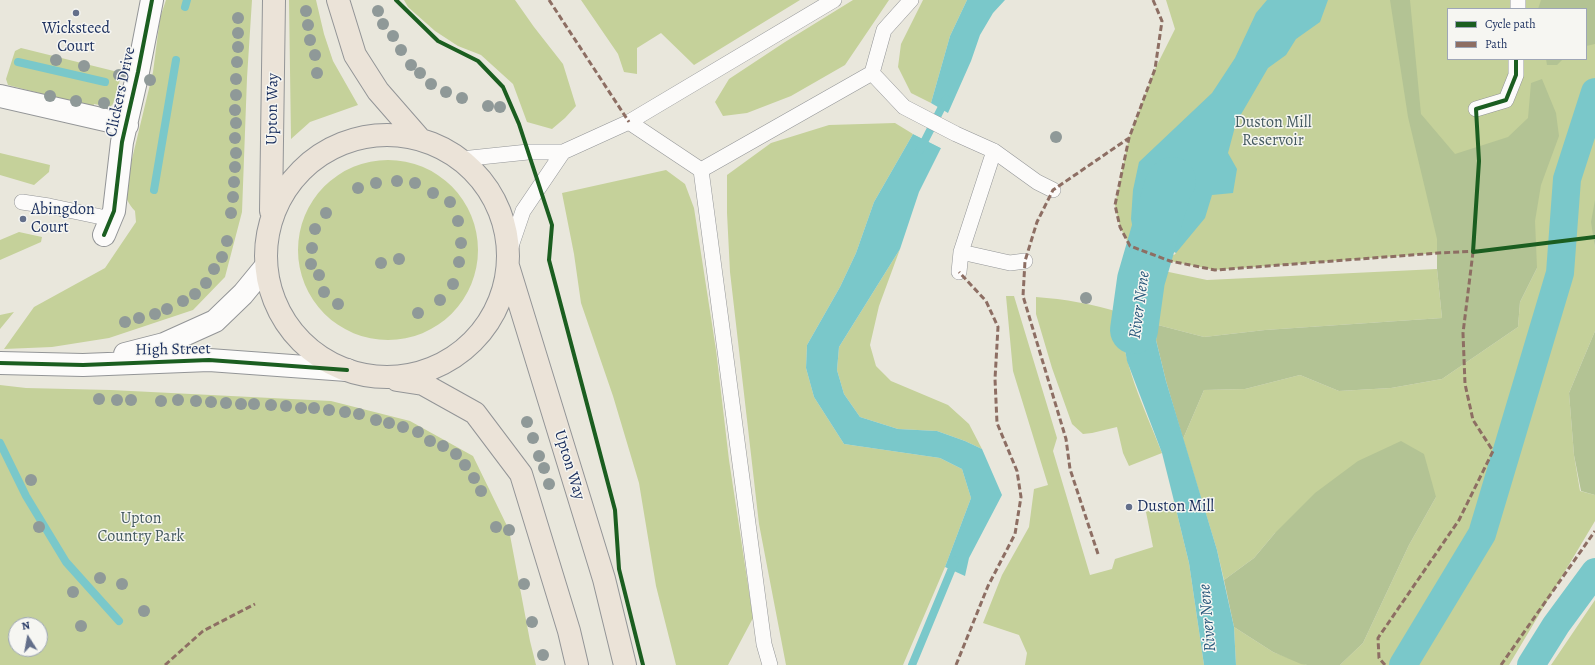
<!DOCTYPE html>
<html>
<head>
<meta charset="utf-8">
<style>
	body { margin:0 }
	#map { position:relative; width:1595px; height:665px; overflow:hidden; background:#e9e7dc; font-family:Alegreya,serif }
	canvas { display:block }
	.legend { position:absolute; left:1447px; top:8px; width:140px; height:52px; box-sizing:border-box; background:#f6f6f2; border:1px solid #9ea6b7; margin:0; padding:5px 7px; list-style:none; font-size:12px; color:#1b2f5e }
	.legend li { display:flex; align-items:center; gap:8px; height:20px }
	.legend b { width:20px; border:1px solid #9ea6b7 }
	.north { position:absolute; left:8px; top:617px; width:40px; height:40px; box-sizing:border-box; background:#f6f6f2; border:1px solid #9ea6b7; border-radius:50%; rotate:349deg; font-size:11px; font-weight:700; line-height:16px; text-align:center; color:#1b2f5e }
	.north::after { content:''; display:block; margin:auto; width:14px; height:18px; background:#636f8a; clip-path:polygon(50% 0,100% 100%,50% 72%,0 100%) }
</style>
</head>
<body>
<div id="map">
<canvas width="1595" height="665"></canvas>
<ul class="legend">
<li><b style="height:5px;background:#1b5e20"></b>Cycle path</li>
<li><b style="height:5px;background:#8d6e63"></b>Path</li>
</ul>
<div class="north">N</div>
</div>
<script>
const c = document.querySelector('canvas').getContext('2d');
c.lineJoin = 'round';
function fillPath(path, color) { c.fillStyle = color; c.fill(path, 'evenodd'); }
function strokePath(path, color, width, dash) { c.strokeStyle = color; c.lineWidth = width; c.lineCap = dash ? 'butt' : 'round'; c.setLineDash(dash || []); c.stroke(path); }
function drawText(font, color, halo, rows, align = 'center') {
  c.font = font + ' Alegreya,serif'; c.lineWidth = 3; c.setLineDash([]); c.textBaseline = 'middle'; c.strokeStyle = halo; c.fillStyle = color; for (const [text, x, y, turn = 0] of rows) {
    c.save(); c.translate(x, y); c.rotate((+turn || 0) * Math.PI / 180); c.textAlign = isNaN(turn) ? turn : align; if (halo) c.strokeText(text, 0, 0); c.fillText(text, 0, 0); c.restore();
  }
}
fillPath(new Path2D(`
	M166 0H252L247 78 242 212 225 277 193 310 109 338 52 347 4 349 34 307 105 268 136 222 135 211C128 203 125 198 125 188L153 72 160 18Z
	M289 0H316L324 34 333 61 358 105 310 122 291 139Z
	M404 0H515L534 27 563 64 576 106 565 118 552 129 527 122 513 84 481 55 458 46 435 31 408 7Z
	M581 0H800L694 65 661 33 637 48V74L624 72 618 54Z
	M853 0H889L845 65 791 96 747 113 723 116 715 102 729 79 785 42Z
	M923 0H967L950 36 931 103 911 93 898 67 901 44Z
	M1166 0H1595V237L1594 238 1595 248V331L1569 393 1574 455 1580 491 1595 495V521L1509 665H1340L1363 643 1409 545 1436 497 1275 533 1254 558 1224 580 1217 550 1183 439 1204 390 1245 389 1300 375 1339 391 1391 388 1442 379 1518 327 1520 302 1537 268 1473 252 1438 253 1215 270 1170 261 1130 246 1120 227 1115 205 1129 138 1155 69 1175 29ZM1448 9H1586V59H1448Z
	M21 48 122 73 113 104 110 107 94 104 93 107 8 85 6 79 15 51Z
	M895 123 913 134 874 202 856 253 840 287 807 345 806 368 814 397 844 444 940 458 962 469 971 498 945 567 903 665H786L759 524 730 272 727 213V175L771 143 829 125Z
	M0 153 50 165 49 172 34 185 0 175Z
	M298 250a90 90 0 1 1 180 0a90 90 0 1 1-180 0Z
	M666 170 685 184 694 208 716 350 729 460 753 618 728 665H676L656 586 639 483 613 396 581 303 574 254 562 193Z
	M19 232 42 237 41 242 0 260V240Z
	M900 249 879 306 870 345 876 366 891 381 948 405 969 424 982 449 965 441 937 431 898 429 860 417 844 394 837 370 839 347Z
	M1437 269 1442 318 1265 330 1204 337 1158 325 1164 271 1207 280Z
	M1006 296H1014L1057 438 1053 451 1090 575 1112 569 1115 559 1153 547 1146 512 1174 501 1189 563 1204 665H1025L1027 653 1019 635 983 623 1002 575 1029 527 1034 489 1048 485 1013 371Z
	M1036 297C1064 299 1094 304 1121 313 1120 360 1145 409 1162 453L1129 466 1123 453 1117 427 1092 433 1083 434 1072 424 1052 368 1036 314Z
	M14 312 0 329V315Z
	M0 385 26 388 111 390 331 401 410 421 473 456 509 530 530 641 536 665H0ZM16 625H40V649H16Z
	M1595 600V665H1551Z
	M1234 627 1273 652 1307 665H1236Z`), '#c5d19a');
fillPath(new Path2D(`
	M1390 0H1410L1421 114 1455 154 1508 137 1528 118 1531 83 1542 79 1556 113 1559 136 1541 185 1535 221 1537 268 1520 302 1518 327 1442 379 1391 388 1339 391 1300 375 1245 389 1204 390 1183 439 1166 381 1156 340 1158 325 1204 337 1265 330 1442 318 1437 269V239L1408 117Z
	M1541 0H1595V44L1586 46V9H1538Z
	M1546 59H1563L1557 65H1547Z
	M1595 200V248L1591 222Z
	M1595 331V495L1581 491 1574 455 1569 393Z
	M1401 441 1424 454 1436 497 1409 545 1363 643 1340 665H1307L1301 664 1273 652 1234 627 1224 580 1254 558 1275 533 1315 493 1358 461Z`), '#b3c394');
fillPath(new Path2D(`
	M967 0H1005L993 13 980 35 971 61 948 113 931 103 950 36Z
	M1267 0H1328L1320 22 1296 39 1286 55 1268 68 1236 123 1228 153 1237 169 1233 193 1212 195 1205 218 1176 253 1134 235 1131 219 1133 190 1139 162 1212 93 1235 58 1256 13Z
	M913 134 941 148 919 192 900 249 839 347 837 370 844 394 860 417 898 429 937 431 965 441 982 449 1002 495 969 558 965 576 945 567 971 498 962 469 940 458 844 444 814 397 806 368 807 345 840 287 856 253 874 202Z
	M1130 259 1164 271 1156 340 1166 381 1217 550 1234 627 1236 665H1204L1189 563 1174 501 1162 453 1127 361 1121 327V313Z`), '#7ac8ca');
fillPath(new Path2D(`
	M914 132 942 146 941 148 912 133Z
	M1134 235 1152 243 1176 253 1174 255 1151 245 1133 236Z
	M1130 257 1146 262 1165 270 1164 271 1130 259Z`), '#e9e7dc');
strokePath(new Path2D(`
	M185 7 187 0
	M18 62 105 82
	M920 150 946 99
	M154 190 176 60
	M0 443 26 496 66 562 119 621
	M912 665 955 561`), '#7ac8ca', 8);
strokePath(new Path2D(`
	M1403 665 1482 534 1560 273 1567 179 1595 92
	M1531 665 1556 625 1595 572`), '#7ac8ca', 28);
strokePath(new Path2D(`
	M1134 330 1141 280 1168 187 1172 181`), '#7ac8ca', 48);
const lane = new Path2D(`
	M1518 9V0
	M872 73 904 107 956 134 994 151 961 252 959 272
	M1476 109 1506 100 1516 75V59
	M629 122 701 170 764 644 770 665
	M994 151 1037 182 1053 190
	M461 159 528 152H563L629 122 834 0
	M701 170 872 73 884 30 911 0
	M22 202 49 206 111 219
	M509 252 523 211 563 152
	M961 252 1010 263 1025 261`);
const street = new Path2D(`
	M0 96 127 125
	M104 235 114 211 122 142 138 72 152 0
	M125 354 164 344 215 321 243 294 266 266
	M0 363 83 365 209 360 347 370`);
const highway = new Path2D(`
	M338 0 355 55 378 91 419 138
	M266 256a121 121 0 1 1 242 0a121 121 0 1 1-242 0Z
	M271 211 274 0
	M508 266 604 579 625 665
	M397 380 423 384 475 413 521 474 569 631 577 665`);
strokePath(lane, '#939597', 16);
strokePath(street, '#939597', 24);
strokePath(highway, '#939597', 24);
strokePath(lane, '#fcfbfa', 15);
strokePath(street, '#fcfbfa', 22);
strokePath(highway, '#ebe3d8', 22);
strokePath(new Path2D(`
	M549 0 629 122
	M1153 0 1162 21 1155 69 1129 138 1115 205 1120 227 1130 246 1170 261 1215 270 1438 253 1477 251
	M1098 554 1070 469 1066 439 1023 296 1025 261 1037 222 1053 190 1129 138
	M165 665 203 631 255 604
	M956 665 988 586 1015 534 1021 497 1017 471 997 423 995 379 998 327 986 301 959 272
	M1385 665 1379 658 1378 638 1459 520 1493 451 1473 420 1465 384 1463 333 1473 252
	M1501 665 1595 531`), '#8d6e63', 3, [6, 3]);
strokePath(new Path2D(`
	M396 0 438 41 478 61 503 87 519 124 552 225 549 260 615 510 619 569 643 665
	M1516 59V75L1506 100 1476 109 1479 161 1473 252 1595 237
	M104 235 114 211 122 142 138 72 152 0
	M0 363 83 365 209 360 347 370`), '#1b5e20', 4);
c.fillStyle = '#8f9998';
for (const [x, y] of [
	[306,11],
	[378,11],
	[238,18],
	[383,24],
	[308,25],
	[238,33],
	[393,36],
	[310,40],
	[238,47],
	[401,50],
	[315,55],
	[56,60],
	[237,62],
	[411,65],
	[84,66],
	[317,73],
	[420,73],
	[119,75],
	[236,79],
	[150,80],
	[431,84],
	[446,92],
	[236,95],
	[50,96],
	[462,98],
	[76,101],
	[104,103],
	[488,106],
	[500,107],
	[235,110],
	[236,123],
	[1056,137],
	[235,138],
	[236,153],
	[235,167],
	[397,181],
	[234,182],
	[376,183],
	[415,183],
	[358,188],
	[433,193],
	[233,197],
	[450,202],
	[231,213],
	[326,213],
	[458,221],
	[315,229],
	[227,241],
	[461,243],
	[312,248],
	[222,257],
	[399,259],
	[459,262],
	[381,263],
	[311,264],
	[214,269],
	[319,275],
	[206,283],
	[453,284],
	[324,292],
	[195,294],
	[1086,298],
	[440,300],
	[183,301],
	[338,304],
	[167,309],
	[418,313],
	[155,314],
	[139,318],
	[125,322],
	[99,399],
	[117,400],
	[131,400],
	[178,400],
	[161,401],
	[196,401],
	[211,402],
	[226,403],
	[241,404],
	[254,404],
	[271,405],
	[286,406],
	[301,408],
	[314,408],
	[329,410],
	[345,412],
	[359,414],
	[376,420],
	[527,422],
	[389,423],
	[403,427],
	[418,432],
	[533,438],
	[430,441],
	[443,446],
	[456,454],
	[539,456],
	[465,465],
	[544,468],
	[474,478],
	[31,480],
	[549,484],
	[481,491],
	[39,527],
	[496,527],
	[509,530],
	[100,578],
	[122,584],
	[524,584],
	[73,592],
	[144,611],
	[532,622],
	[81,626],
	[543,655]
]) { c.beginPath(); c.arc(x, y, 6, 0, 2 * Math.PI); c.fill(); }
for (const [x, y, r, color] of [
	[76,13,4,"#636f8a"],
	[23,219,4,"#636f8a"],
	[1129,507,4,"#636f8a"]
]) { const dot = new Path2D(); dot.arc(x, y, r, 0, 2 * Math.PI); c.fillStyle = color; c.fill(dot); strokePath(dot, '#f6f6f2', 1.5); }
drawText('16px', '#1b2f5e', '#f6f6f2', [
	["Wicksteed",76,29,"center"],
	["Court",76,47,"center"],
	["Abingdon",31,210],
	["Court",31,228],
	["Duston Mill",1137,507]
], 'left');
drawText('16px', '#1b2f5e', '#f6f6f2', [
	["Clickers Drive",121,92,-78],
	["Upton Way",273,109,-89],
	["High Street",173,350,-1],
	["Upton Way",569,465,73]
]);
drawText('16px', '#455a60', '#f6f6f2', [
	["Duston Mill",1273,123],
	["Reservoir",1273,141],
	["Upton",141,519],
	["Country Park",141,537]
]);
drawText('italic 17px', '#29597c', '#f6f6f2', [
	["River Nene",1140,305,-82],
	["River Nene",1208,618,-95]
]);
</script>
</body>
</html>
